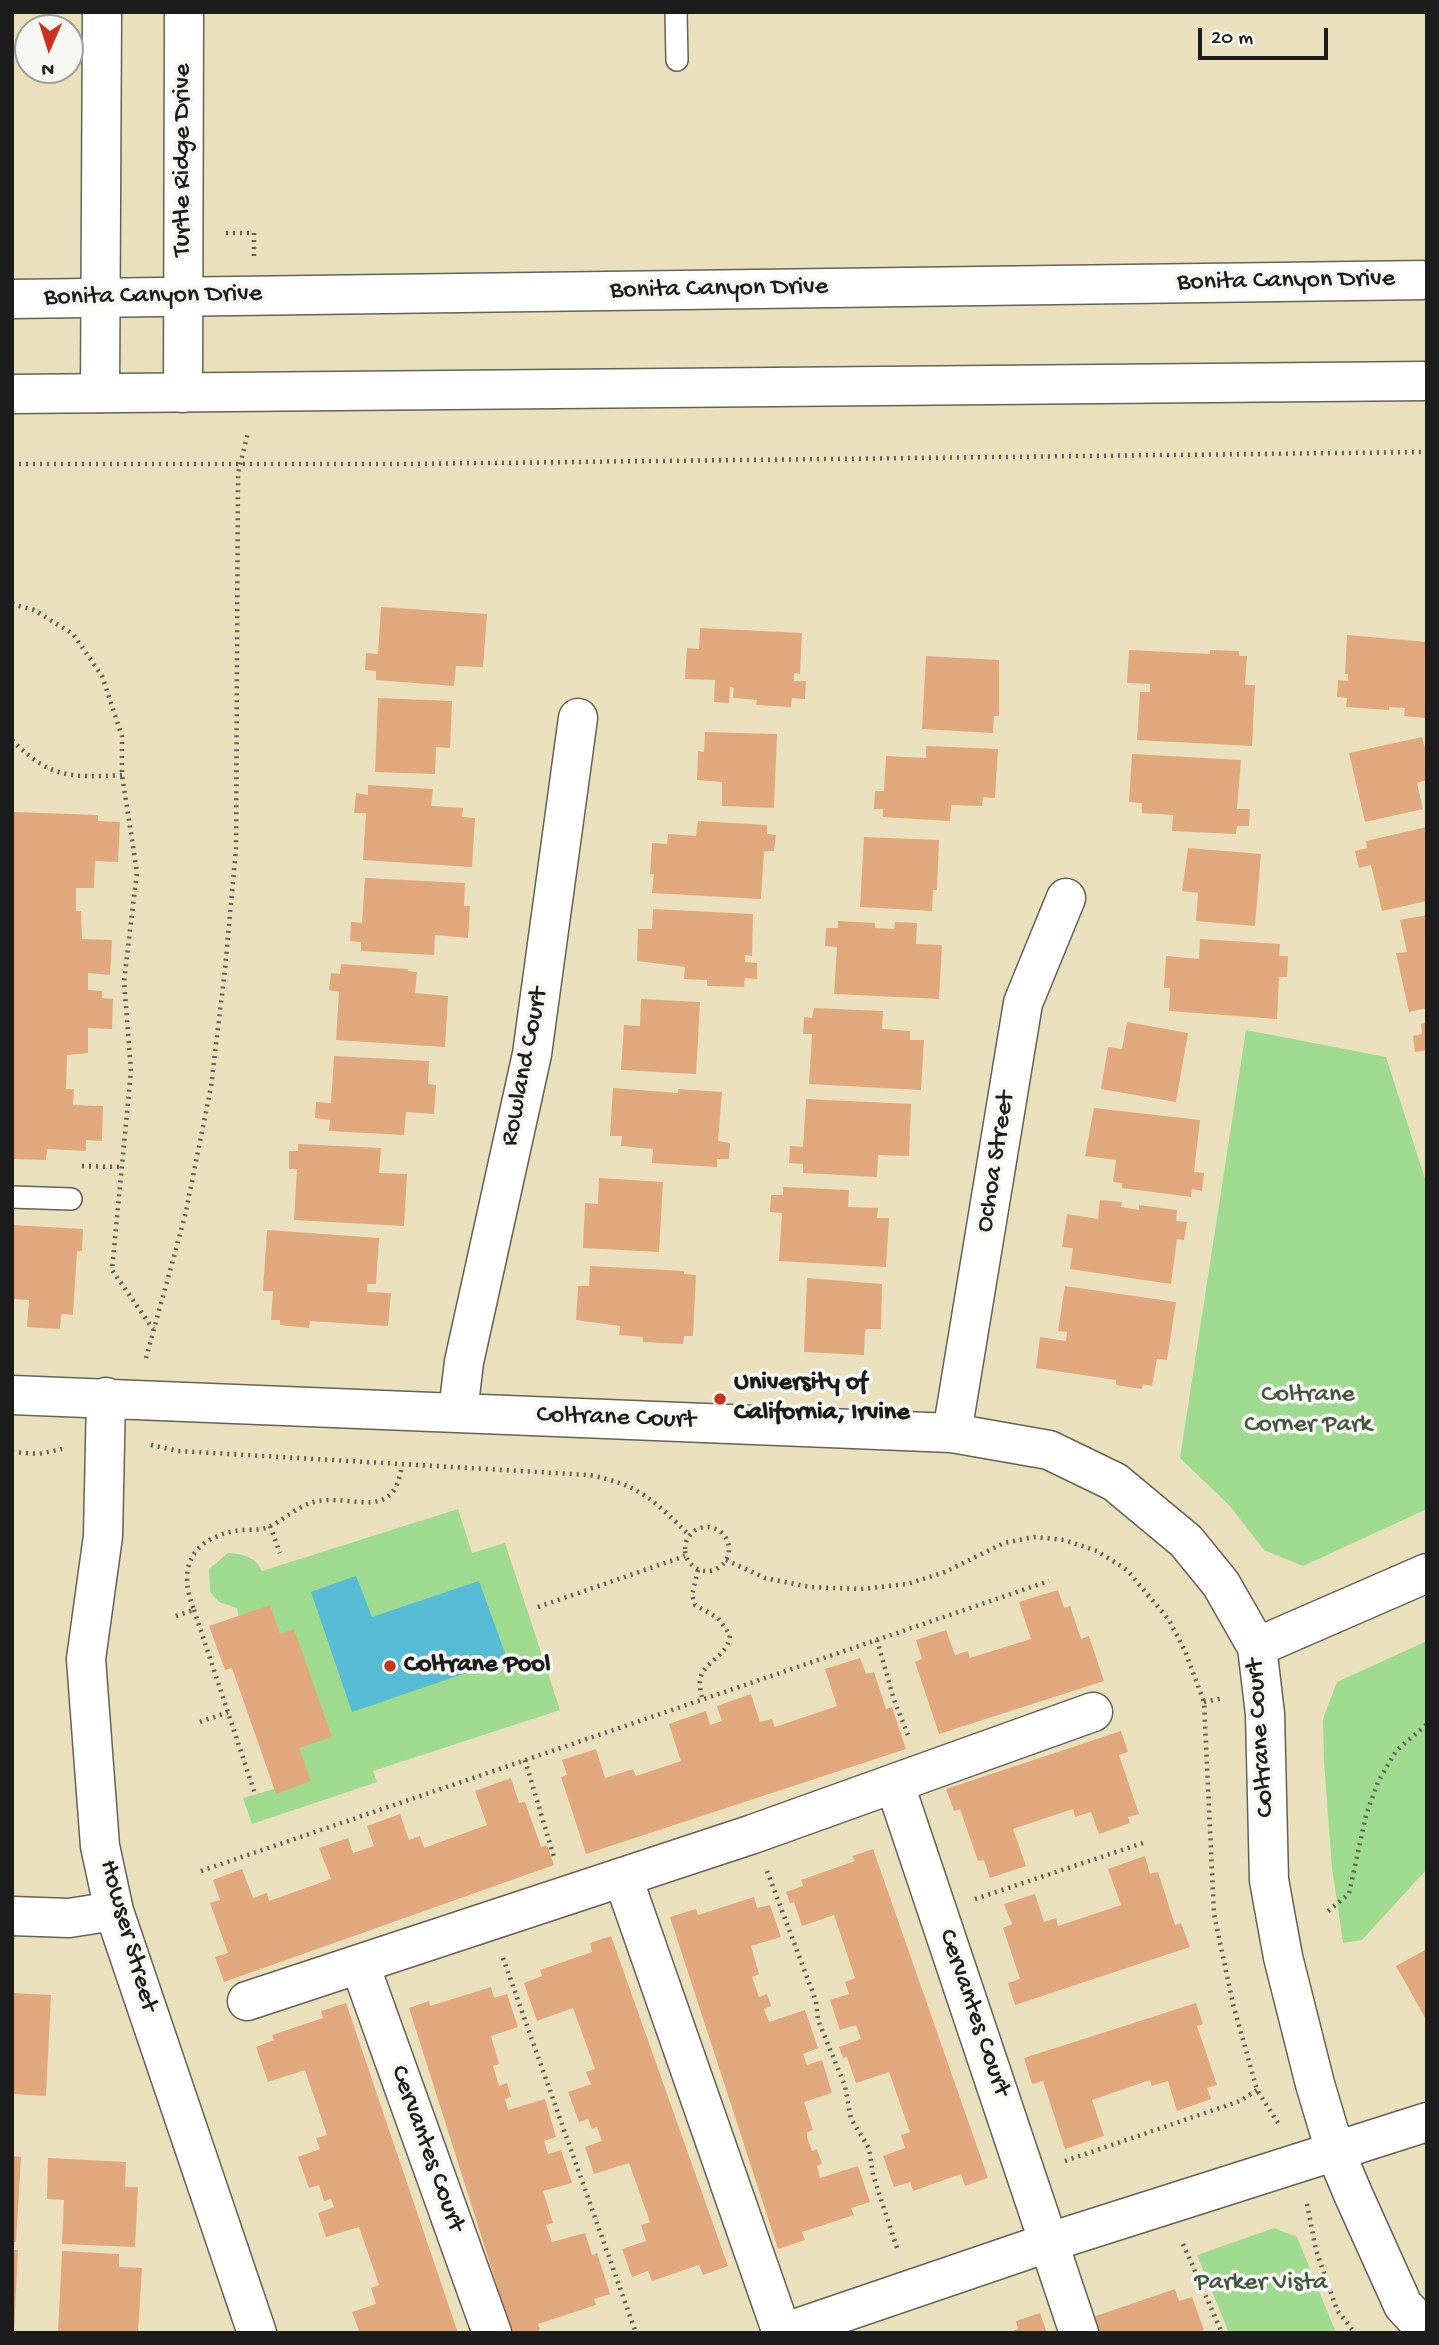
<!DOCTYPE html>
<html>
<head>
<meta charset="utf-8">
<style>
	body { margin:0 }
	#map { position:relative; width:1439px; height:2345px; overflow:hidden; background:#ebe0be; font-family:"Gochi Hand",sans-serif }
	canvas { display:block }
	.frame { position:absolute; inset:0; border:14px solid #1c1c1c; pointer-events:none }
	.north { position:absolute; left:14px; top:14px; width:70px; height:70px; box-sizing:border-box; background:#f6f6f2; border:2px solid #9f9f9c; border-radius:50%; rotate:183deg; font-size:19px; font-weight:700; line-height:28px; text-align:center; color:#1c1c1c }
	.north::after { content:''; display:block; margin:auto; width:24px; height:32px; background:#c8321e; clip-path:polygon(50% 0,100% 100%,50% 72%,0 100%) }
	.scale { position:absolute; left:1198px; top:28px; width:130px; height:32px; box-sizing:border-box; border:4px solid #1c1c1c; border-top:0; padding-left:9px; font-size:21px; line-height:24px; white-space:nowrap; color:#1c1c1c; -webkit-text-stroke:5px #f6f6f2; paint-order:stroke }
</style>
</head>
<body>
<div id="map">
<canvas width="1439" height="2345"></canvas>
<div class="frame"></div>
<div class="north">N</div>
<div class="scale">20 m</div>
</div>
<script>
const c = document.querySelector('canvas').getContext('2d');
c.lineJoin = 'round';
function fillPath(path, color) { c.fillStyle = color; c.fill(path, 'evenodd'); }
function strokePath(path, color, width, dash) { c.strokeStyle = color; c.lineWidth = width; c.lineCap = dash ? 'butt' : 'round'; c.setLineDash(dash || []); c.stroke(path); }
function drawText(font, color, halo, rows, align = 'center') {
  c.font = font + ' "Gochi Hand",sans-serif'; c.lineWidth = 7; c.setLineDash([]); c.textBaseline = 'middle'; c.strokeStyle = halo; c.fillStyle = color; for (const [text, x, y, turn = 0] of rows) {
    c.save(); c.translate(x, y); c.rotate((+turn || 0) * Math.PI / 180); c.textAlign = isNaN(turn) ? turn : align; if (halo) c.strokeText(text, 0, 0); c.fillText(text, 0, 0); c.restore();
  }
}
fillPath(new Path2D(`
	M1246 1030 1386 1057 1427 1185V1509L1303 1566 1264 1550 1230 1506 1180 1458Z
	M458 1509 472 1553 505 1543 560 1710 373 1771 377 1782 252 1824 243 1798 274 1789 237 1608 219 1602 210 1592 209 1569 228 1553C243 1554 256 1557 262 1571Z
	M1427 1641V1869L1362 1940 1343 1943 1332 1868 1324 1762 1323 1719 1337 1682Z
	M1274 2228 1297 2237 1336 2333H1229L1197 2255Z`), '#9fdb8e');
fillPath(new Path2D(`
	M356 1576 372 1617 479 1581 507 1659 352 1712 311 1592Z`), '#56bbd4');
fillPath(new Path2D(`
	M381 607 487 614 483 667 456 666 454 686 376 680V671L365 670 366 653 378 654Z
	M700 628 802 633 800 674 794 673V681H806L805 699 792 698 791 707 756 705 757 700 733 698 734 688 730 687 729 703 714 702 715 680 685 679 687 648 699 649Z
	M1347 635 1427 642 1425 718 1404 716 1405 708 1389 707V710L1346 707 1347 698 1337 697 1338 680 1348 681V674H1345Z
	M1129 650 1210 654V650L1239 651V656H1247L1245 685H1255L1252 746 1137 740 1140 692H1150V684L1127 683Z
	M926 656 999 660V716H994L993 733 922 729Z
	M378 698 452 701 450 748 436 747 435 774 375 772Z
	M705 732 777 734 774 808 722 806V782L697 780 698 751 704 752Z
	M1422 737 1427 756V780L1417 783 1423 809 1365 822 1349 753Z
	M926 746 998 749 995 798 983 797 982 806 951 805 950 821 883 817V809H874L875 791H884L886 756 926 758Z
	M1132 754 1241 760 1237 809H1250L1249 826H1237L1236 834 1172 831 1173 815 1142 813V803L1129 802Z
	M368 785 433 789 431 806 463 808 462 817 475 818 472 867 363 860 366 813H354L356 793 368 795Z
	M14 812 98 815V821L120 822 118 862 95 861 94 888H76V911H81L82 939 112 940 110 975 88 973V990L102 991V998L113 999 112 1029 88 1028V1053L67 1055 66 1089H74L73 1105 103 1106 102 1141 86 1140V1151L47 1149 46 1160 12 1159Z
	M698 821 767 825V834L776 835 774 851H764L761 899 652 893 654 874H650L652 843 667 844 668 834 696 836Z
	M1427 827V901L1382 911 1371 865 1359 868 1355 851 1367 848 1366 841Z
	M864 837 939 840 937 890H933L932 911 860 907Z
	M1188 848 1261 854 1255 926 1196 921 1198 893 1182 891Z
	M365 878 465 883 464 906H470L468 938 435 935 434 955 361 951V942L350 941 351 922 362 923Z
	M653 909 753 914 752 956 745 955V962L757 963V979L745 978 744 987 707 986V980L684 979 685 967 637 961 638 929H652Z
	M1427 915V1008L1409 1012 1396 953 1407 952 1400 920Z
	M838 921 875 923V928L894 929 895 922 917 923 916 944 942 945 939 999 834 994 837 947 825 946 826 928H838Z
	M1200 939 1280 944 1279 956H1288L1287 977H1279L1277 1019 1169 1011 1170 988H1164L1166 956 1199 959Z
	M341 964 408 969V971L417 972 415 993 448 996 445 1047 336 1040 339 992 329 990 331 973 340 974Z
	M641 999 700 1002 696 1074 621 1070 624 1025 640 1026Z
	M814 1008 883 1011 882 1029 910 1031V1040H924L921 1090 809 1084 812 1034H803L804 1017 812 1018Z
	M1127 1022 1188 1033 1176 1102 1101 1089 1108 1047 1122 1049Z
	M1427 1023V1050L1415 1052 1413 1036 1422 1034 1421 1024Z
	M334 1056 429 1061 428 1084 436 1085 434 1114 406 1112 404 1135 329 1131 330 1120 315 1118 316 1102 331 1103Z
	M613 1088 678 1093V1089L722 1092 718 1141 730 1143 729 1159H717V1167L652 1163 653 1149 621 1146 622 1136H610Z
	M806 1099 911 1104 909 1156 878 1155 877 1177 803 1173V1164L789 1163 790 1146 803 1147Z
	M1094 1108 1200 1120 1194 1172 1204 1173 1202 1191 1192 1189 1191 1197 1122 1188V1183L1113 1182 1116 1160 1085 1156Z
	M298 1144 381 1148 379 1173 407 1174 404 1226 294 1220 297 1169H289V1151H298Z
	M599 1178 663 1182 659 1252 583 1248 585 1203 598 1204Z
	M783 1187 849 1190 848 1207 878 1208 877 1218H889L886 1267 779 1261 782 1213 770 1212 771 1195H783Z
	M1100 1200 1122 1202 1121 1207 1139 1210V1205L1177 1210 1176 1221 1187 1222 1184 1240 1177 1239 1171 1284 1070 1269 1073 1248 1062 1247 1067 1214 1098 1219Z
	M12 1225 83 1229 82 1251H77L73 1315 61 1314 60 1329 27 1327 29 1300 14 1299 12 1296Z
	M267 1230 379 1238 376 1284H367V1292L391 1293 388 1326 310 1321 309 1328 280 1325V1320H271L273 1291H263Z
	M590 1266 684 1271V1274L696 1275 693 1336H684L683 1344 643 1342V1337L619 1335 620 1326 576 1320 578 1286H589Z
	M807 1278 882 1284 881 1329H865L864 1355 804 1352Z
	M1065 1286 1176 1302 1167 1360 1157 1359 1152 1386 1143 1384 1142 1389 1116 1385V1380L1036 1368 1040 1337 1066 1341 1067 1332 1058 1331Z
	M1058 1590 1064 1608 1070 1606 1081 1639 1089 1636 1104 1681 939 1734 915 1662 922 1659 916 1640 946 1630 955 1655 968 1651 970 1658 1031 1639 1019 1602Z
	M270 1605 280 1634 294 1629 332 1737 299 1748 311 1781 276 1794 232 1668 225 1670 209 1626Z
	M860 1658 866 1674 874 1672 886 1709 892 1707 906 1749 586 1854 561 1777 567 1775 562 1760 596 1749 605 1778 633 1769 636 1776 681 1761 669 1724 706 1711 710 1725 722 1721 717 1706 751 1694 760 1722 772 1719 775 1727 837 1706 825 1669Z
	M1121 1731 1128 1752 1119 1755 1139 1814 1128 1817 1130 1823 1099 1834 1091 1812 1075 1817 1073 1809 1013 1829 1026 1866 990 1878 984 1860 978 1861 960 1809 954 1811 946 1789Z
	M511 1778 519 1803 525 1802 541 1847 547 1845 554 1865 224 1982 215 1957 228 1953 210 1903 220 1900 213 1880 242 1869 253 1898 267 1893 269 1901 331 1879 319 1848 348 1838 353 1853 374 1846 367 1826 400 1814 409 1840 420 1836 424 1848 487 1825 475 1791Z
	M873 1849 988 2178 965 2186 961 2174 913 2191 910 2182 894 2187 883 2156 905 2148 901 2135 910 2132 889 2072 856 2083 847 2057 843 2058 839 2047 861 2039 856 2025 840 2030 830 2000 849 1994 845 1982 855 1978 834 1915 802 1926 794 1902 790 1903 786 1892 803 1886 801 1880 855 1861 852 1856Z
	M1145 1856 1150 1874 1158 1872 1175 1925 1181 1923 1190 1947 1015 2005 1008 1983 1020 1979 1003 1928 1012 1924 1004 1904 1035 1894 1044 1922 1056 1918 1058 1926 1121 1905 1108 1869Z
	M754 1897 757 1908 770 1905 781 1937 751 1946 759 1974 752 1977 759 1997 767 1994 771 2006 764 2009 769 2022 805 2010 818 2048 803 2054 807 2065 822 2060 832 2093 804 2102 813 2130 807 2132V2137L812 2151 817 2149 822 2164 817 2166 820 2178 858 2166 870 2202 851 2208 854 2215 802 2232 805 2240 778 2249 670 1917 696 1909 698 1915Z
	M611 1936 728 2266 703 2275 699 2265 652 2281 648 2271 632 2277 622 2249 646 2241 641 2225 650 2222 629 2163 594 2174 585 2147 602 2141 597 2127 592 2129 588 2119 579 2122 568 2092 591 2084 586 2072 595 2069 573 2008 537 2021 524 1983 542 1976 540 1970 592 1952 590 1943Z
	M1427 1949V2021L1396 1966Z
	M491 1987 494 1998 507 1994 518 2027 491 2036 499 2064 493 2066 499 2086 507 2083 511 2097 505 2099 508 2110 545 2099 556 2137 544 2141 548 2154 561 2150 572 2183 543 2191 553 2223 546 2225 552 2242 585 2233 592 2255 597 2253 610 2294 594 2299 596 2305 538 2324 540 2330 532 2333H512L409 2008 429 2001 430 2006Z
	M12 1993 51 1995 46 2096 12 2094Z
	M346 2003 458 2333H360L352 2312 376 2304 371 2288 379 2285 359 2227 326 2237 318 2213 334 2207 331 2199 324 2201 319 2185 309 2188 298 2157 320 2149 316 2138 327 2135 305 2070 268 2082 256 2047 274 2040 272 2035 323 2018 321 2011Z
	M1196 2003 1203 2024 1197 2026 1217 2085 1207 2088 1211 2099 1177 2111 1168 2081 1152 2086 1150 2080 1092 2100 1104 2136 1065 2149 1043 2081 1032 2084 1024 2058Z
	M12 2156 21 2157 16 2242H12Z
	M48 2158 126 2162 125 2187H138L135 2247 62 2244 64 2200 47 2199Z
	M12 2250H18L14 2333H12Z
	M62 2251 119 2254V2267L142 2268 138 2333H58Z
	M1175 2289 1179 2301 1192 2297 1204 2330 1196 2333H1099L1093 2317Z
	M1040 2313 1047 2333H1008L1018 2329 1016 2321Z`), '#e1a87d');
const lane = new Path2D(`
	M676 12 677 60
	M12 1197 71 1199`);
const street = new Path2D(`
	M12 1395 952 1433 1049 1450 1115 1482 1186 1541 1221 1584 1257 1647 1265 1714 1269 1880 1283 1957 1315 2084 1335 2151 1353 2194 1403 2305 1427 2331
	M106 1397 103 1536 86 1659 100 1846 114 1911 257 2333
	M458 1412 464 1362 532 1054 578 718
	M952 1433 1023 1003 1066 898
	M1257 1647 1427 1573
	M895 1785 1079 2333
	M623 1878 782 2333
	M12 1916 69 1918 114 1911
	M360 1965 492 2333
	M247 2001 753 1834 1093 1712
	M783 2333 1050 2242 1427 2122`);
const secondary = new Path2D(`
	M100 393 102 12
	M183 393 184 12`);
const primary = new Path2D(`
	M12 299 1427 280
	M12 394 1427 381`);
strokePath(lane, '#646155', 24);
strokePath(street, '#646155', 41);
strokePath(secondary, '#646155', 41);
strokePath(primary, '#646155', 41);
strokePath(new Path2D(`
	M226 233H254V256
	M12 464H401L1427 452
	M12 604 34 610 73 634 102 676 122 736V775L137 872 124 981 131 1071 112 1270 153 1329
	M12 740C49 778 71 778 122 775
	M82 1166 123 1167
	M146 1358 185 1216 211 1087 225 969 236 849 238 473 248 433
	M151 1445 178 1451 589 1475C638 1484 655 1501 689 1535
	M12 1452 39 1454 62 1449
	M270 1526 280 1553
	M685 1549a22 22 0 1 1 44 0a22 22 0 1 1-44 0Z
	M726 1560 765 1578 810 1587 860 1589 907 1584 945 1572 1004 1543 1034 1537 1064 1540 1097 1551 1127 1570 1169 1620 1185 1651 1204 1702 1214 1914 1233 2004 1257 2090 1280 2126
	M698 1570 692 1595 695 1605 718 1618 730 1635C726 1665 689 1660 703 1700
	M538 1607 685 1556
	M194 1610 255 1794
	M176 1616 194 1610C178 1569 189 1541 234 1531 244 1529 256 1531 266 1528 284 1521 299 1504 318 1501 356 1495 394 1522 402 1465
	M877 1640 894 1700 908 1735
	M1204 1702 1224 1698
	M200 1722 228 1712
	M525 1760 554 1857
	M201 1871 1049 1581
	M767 1871 816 2001 818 2020 845 2086 851 2119 869 2148 873 2175 898 2251
	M975 1899 1146 1842
	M1328 1911 1349 1894 1366 1815 1378 1782 1396 1751 1427 1724
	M503 1958 636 2333
	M1065 2161 1240 2101 1257 2090
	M1307 2204 1316 2250 1337 2310 1355 2333
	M1183 2244 1222 2333`), '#646155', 4.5, [2, 5]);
strokePath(lane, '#fff', 21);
strokePath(street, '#fff', 38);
strokePath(secondary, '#fff', 38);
strokePath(primary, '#fff', 38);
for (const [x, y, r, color] of [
	[720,1399,7,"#c8321e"],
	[390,1666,7,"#c8321e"]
]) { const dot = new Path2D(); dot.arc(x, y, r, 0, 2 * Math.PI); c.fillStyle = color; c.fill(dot); strokePath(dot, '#f6f6f2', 2.5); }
drawText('26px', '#1c1c1c', '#f6f6f2', [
	["Turtle Ridge Drive",184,160,-90],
	["Bonita Canyon Drive",1286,282,-1],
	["Bonita Canyon Drive",719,290,-1],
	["Bonita Canyon Drive",153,297,-1],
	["Rowland Court",526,1067,-79],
	["Ochoa Street",997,1162,-81],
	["Coltrane Court",616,1419,2],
	["Coltrane Court",1262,1738,-94],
	["Howser Street",127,1936,74],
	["Cervantes Court",973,2013,71],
	["Cervantes Court",426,2149,70]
]);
drawText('bold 26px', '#1c1c1c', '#f6f6f2', [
	["University of",734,1384],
	["California, Irvine",734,1414],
	["Coltrane Pool",404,1666]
], 'left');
drawText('26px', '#43553e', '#f6f6f2', [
	["Coltrane",1308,1396],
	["Corner Park",1308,1426],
	["Parker Vista",1261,2284]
]);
</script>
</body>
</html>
